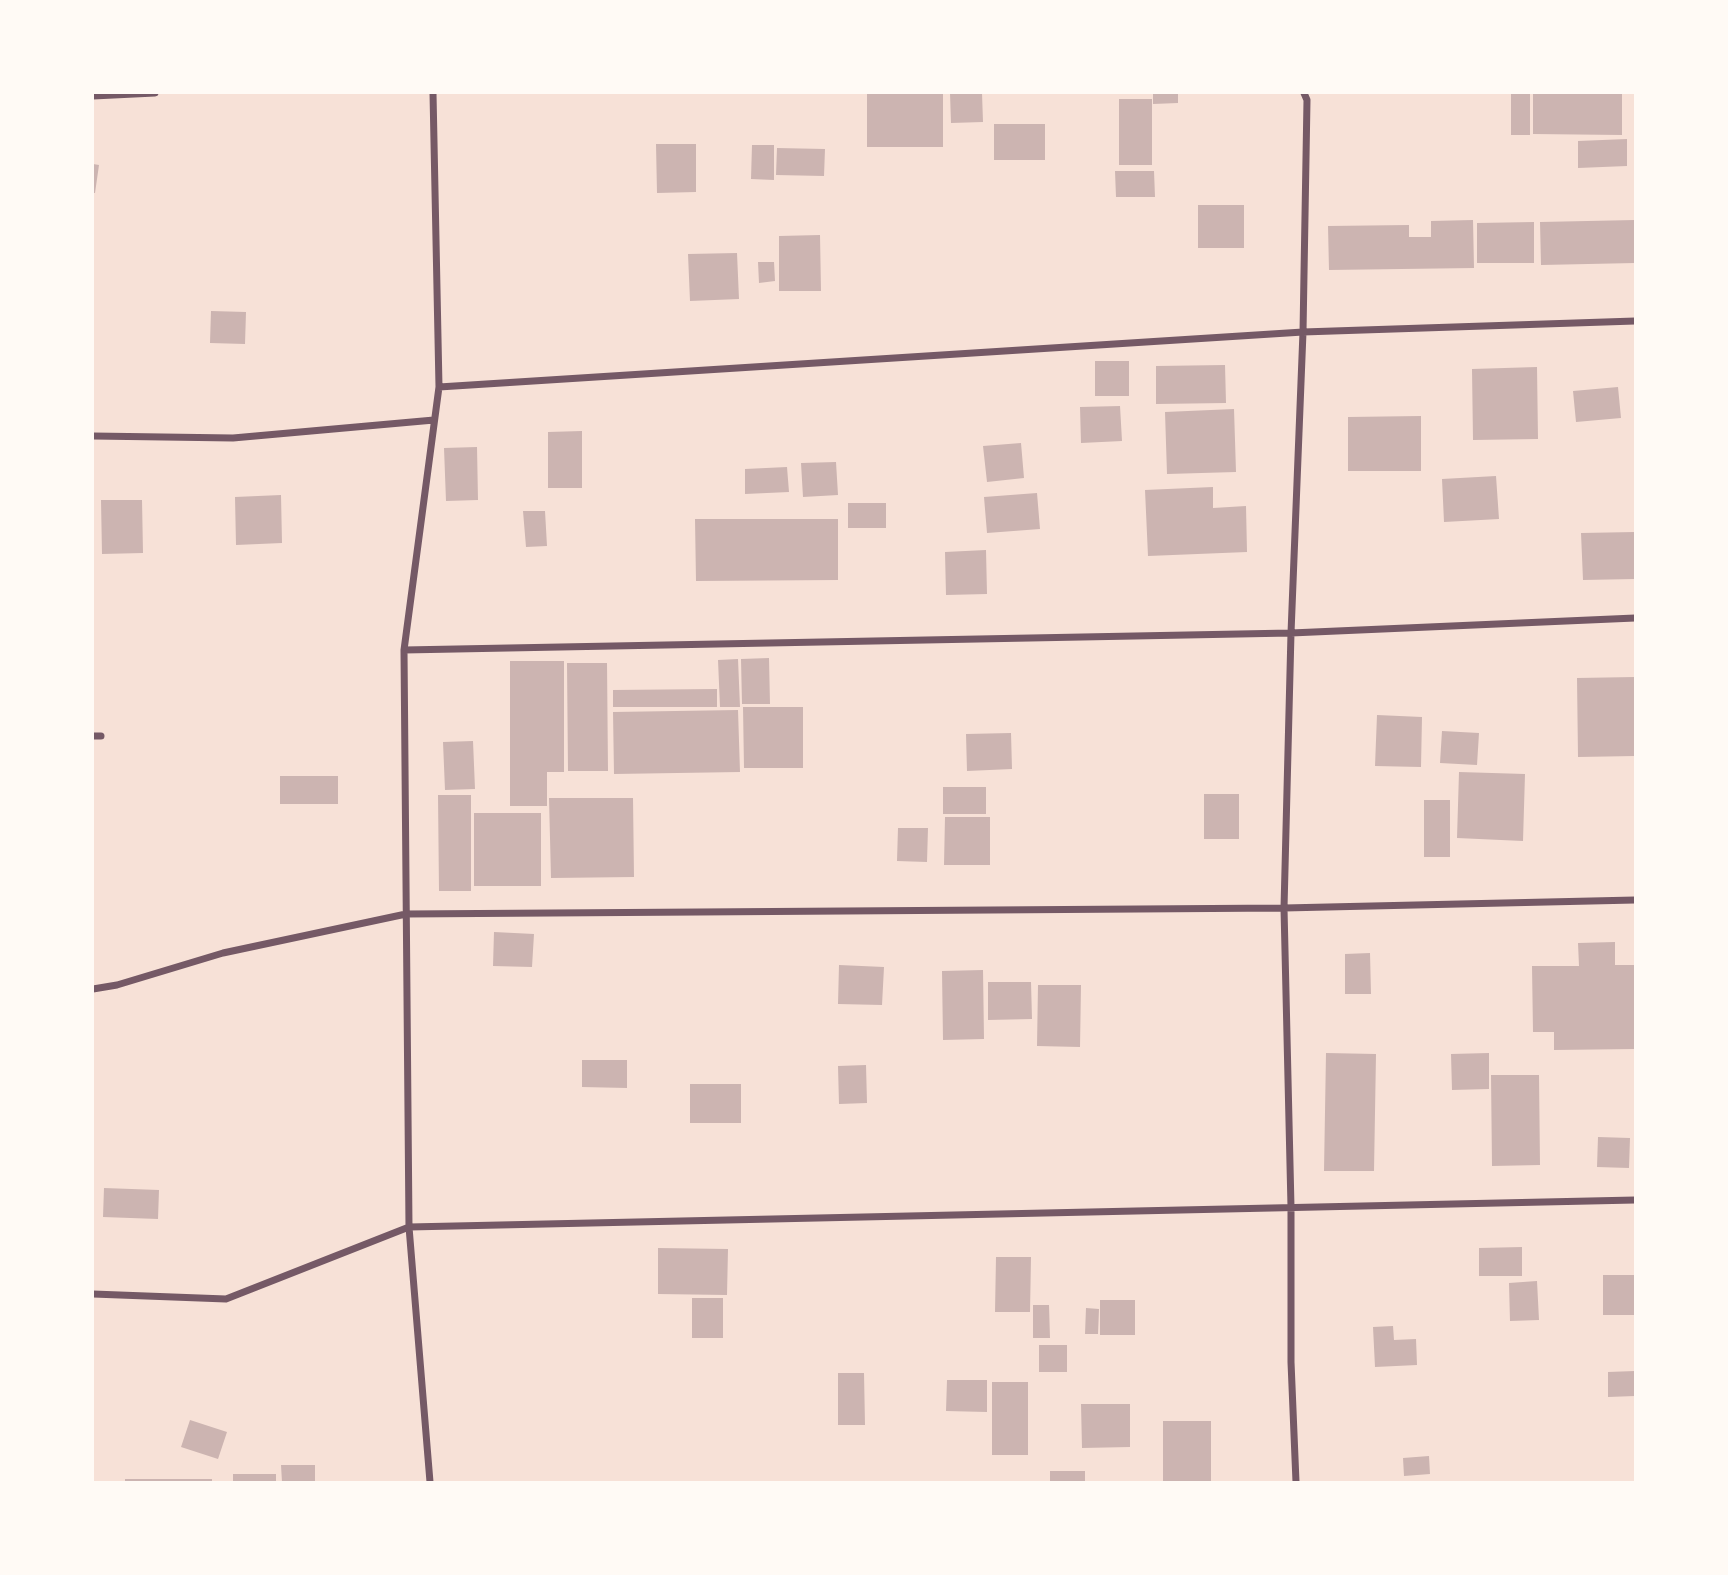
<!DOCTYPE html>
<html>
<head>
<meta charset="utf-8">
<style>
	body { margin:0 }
	#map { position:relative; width:1728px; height:1575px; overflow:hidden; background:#f7e1d7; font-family:"Fira Sans Condensed",sans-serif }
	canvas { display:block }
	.frame { position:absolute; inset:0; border:94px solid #fffaf5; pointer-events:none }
</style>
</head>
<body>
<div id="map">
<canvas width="1728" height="1575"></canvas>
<div class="frame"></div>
</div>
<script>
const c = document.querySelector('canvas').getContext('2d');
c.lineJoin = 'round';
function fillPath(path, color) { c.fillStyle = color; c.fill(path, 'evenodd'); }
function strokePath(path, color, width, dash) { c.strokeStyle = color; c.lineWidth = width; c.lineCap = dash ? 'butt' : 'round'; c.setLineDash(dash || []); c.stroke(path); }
fillPath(new Path2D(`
	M867 93H943V147H867Z
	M950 93H982L983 122 951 123Z
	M1153 93H1178V103L1153 104Z
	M1511 93H1530V135H1511Z
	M1533 93H1622V135L1533 134Z
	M1119 99H1152V165H1119Z
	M994 124H1045V160H994Z
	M1627 139V166L1578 168V141Z
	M656 144H696V192L657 193Z
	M752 145H774V180L751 179Z
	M777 148 825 149 824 176 776 175Z
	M93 164 99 165 95 193H93Z
	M1115 171H1154L1155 197H1116Z
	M1198 205H1244V248H1198Z
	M1473 220 1474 268 1329 270 1328 226 1409 225V237H1431V221Z
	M1635 220V263L1541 265 1540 222Z
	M1534 222V263H1477V223Z
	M820 235 821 291H779V236Z
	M737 253 739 299 690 301 688 254Z
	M758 262H774L775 281 759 283Z
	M211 311 246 312 245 344 210 343Z
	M1095 361H1129V396H1095Z
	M1225 365 1226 403 1156 404V366Z
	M1537 367 1538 439 1473 440 1472 369Z
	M1618 387 1621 418 1576 422 1573 391Z
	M1120 406 1122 441 1081 443 1080 407Z
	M1234 409 1236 472 1167 474 1165 412Z
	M1421 416V471H1348V417Z
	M582 431V488H548V432Z
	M1021 443 1024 478 987 482 983 446Z
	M477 447 478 500 446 501 444 448Z
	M836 462 838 495 803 497 801 463Z
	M787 467 789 492 745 494V469Z
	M1496 476 1499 519 1444 522 1442 479Z
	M1213 487V508L1246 506 1247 552 1148 556 1145 490Z
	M1037 493 1040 529 987 533 984 497Z
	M281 495 282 543 236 545 235 497Z
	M101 500H142L143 553 102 554Z
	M848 503H886V528H848Z
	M523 511H545L547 546 526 547Z
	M695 519H838V580L696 581Z
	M1635 532V579L1583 580 1581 533Z
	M986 550 987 594 946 595 945 552Z
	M769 658 770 704H742L741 659Z
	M738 659 740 707H720L718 660Z
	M510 661H564V772H547V806H510Z
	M567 663H607L608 771H568Z
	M1635 677V756L1578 757 1577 678Z
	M717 689V707H613V690Z
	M743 707H803V768H744Z
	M738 710 740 772 614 774 613 712Z
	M1377 715 1422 717 1421 767 1375 766Z
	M1442 731 1479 733 1477 765 1440 763Z
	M1011 733 1012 769 967 771 966 734Z
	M473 741 475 789 445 790 443 742Z
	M1459 772 1525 774 1523 841 1457 838Z
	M280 776H338V804H280Z
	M943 787H986V814H943Z
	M1204 794H1239V839H1204Z
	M438 795H471V891H439Z
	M549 798H633L634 877 551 878Z
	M1424 800H1450V857H1424Z
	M474 813H541V886H474Z
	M945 817H990V865H944Z
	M898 828H928L927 862 897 861Z
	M494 932 534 934 532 967 493 966Z
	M1615 942V965H1635V1049L1554 1050V1032H1533L1532 966H1579L1578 943Z
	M1370 953 1371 994H1345V954Z
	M839 965 884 967 882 1005 838 1004Z
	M983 970 984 1039 943 1040 942 971Z
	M988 982H1031L1032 1019 988 1020Z
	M1038 985H1081L1080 1047 1037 1046Z
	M1326 1053 1376 1054 1374 1171H1324Z
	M1489 1053V1089L1452 1090 1451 1054Z
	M582 1060H627V1088L582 1087Z
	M866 1065 867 1103 839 1104 838 1066Z
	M1491 1075H1539L1540 1165 1492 1166Z
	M690 1084H741V1123H690Z
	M1598 1137 1630 1138 1629 1168 1597 1167Z
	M104 1188 159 1190 158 1219 103 1217Z
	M1522 1247V1276H1479V1248Z
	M658 1248 728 1249 727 1295 658 1294Z
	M996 1257H1031L1030 1312H995Z
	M1603 1275H1635V1315H1603Z
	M1537 1281 1539 1320 1510 1321 1509 1283Z
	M692 1298H723V1338H692Z
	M1100 1300H1135V1335H1100Z
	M1033 1305H1049L1050 1338H1033Z
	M1086 1308 1099 1309 1098 1334H1085Z
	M1393 1326 1394 1340 1416 1339 1417 1365 1375 1367 1373 1327Z
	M1039 1345H1067V1372H1039Z
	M1635 1371V1396L1608 1397V1372Z
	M838 1373H864L865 1425H838Z
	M947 1380H987V1412L946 1411Z
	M992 1382H1028V1455H992Z
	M1081 1404H1130V1447L1082 1448Z
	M190 1420 227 1432 218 1459 181 1447Z
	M1163 1421H1211V1482H1163Z
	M1429 1456 1430 1474 1404 1476 1403 1458Z
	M281 1465H315V1482H282Z
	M1050 1471H1085V1482H1050Z
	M233 1474H276V1482H233Z
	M125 1479H212V1482H125Z`), '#ccb4b1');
strokePath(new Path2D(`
	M93 96 155 93
	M439 387 1303 332 1635 321
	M93 436 233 438 434 420
	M404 650 1291 633 1635 618
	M93 736H101
	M93 989 117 985 223 953 406 914 1284 908 1635 900
	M93 1294 226 1299 409 1227 1635 1200
	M430 1482 409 1227 404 650 439 387 433 93
	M1296 1482 1291 1362V1207L1284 908 1291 633 1303 332 1307 100 1304 93`), '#755966', 7);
</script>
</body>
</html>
